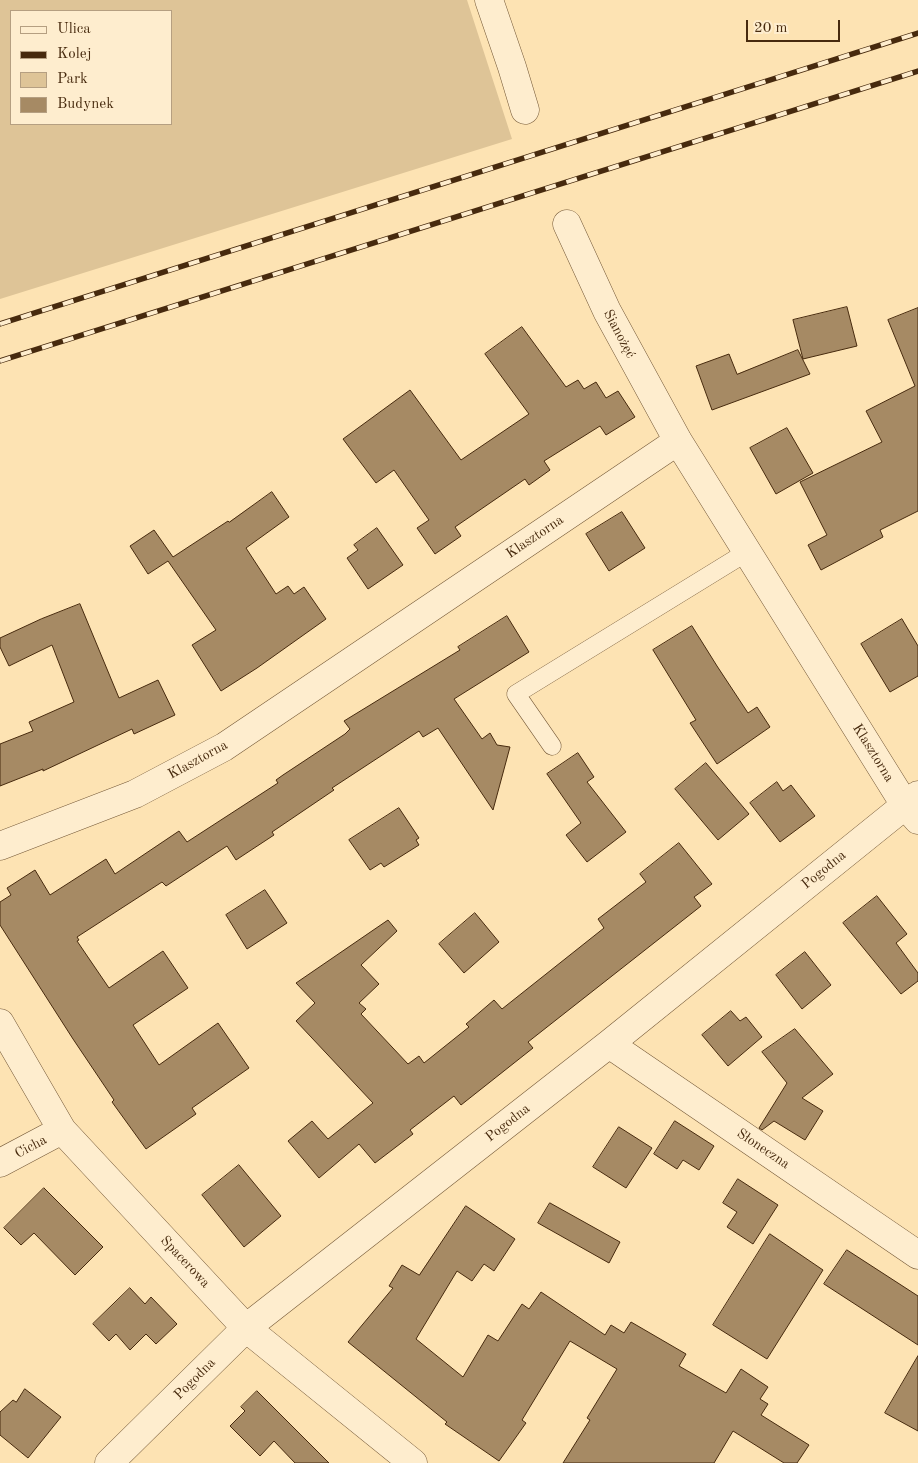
<!DOCTYPE html>
<html>
<head>
<meta charset="utf-8">
<style>
	body { margin:0 }
	#map { position:relative; width:918px; height:1463px; overflow:hidden; background:#fde3b3; font-family:"Old Standard TT",serif }
	canvas { display:block }
	.legend { position:absolute; left:10px; top:10px; width:162px; height:115px; box-sizing:border-box; background:#feedce; border:1px solid #b59f81; margin:0; padding:6px 9px; list-style:none; font-size:15px; color:#472a0e }
	.legend li { display:flex; align-items:center; gap:10px; height:25px }
	.legend b { width:25px; border:1px solid #b59f81 }
	.scale { position:absolute; left:746px; top:20px; width:94px; height:22px; box-sizing:border-box; border:2px solid #472a0e; border-top:0; padding-left:6px; font-size:15px; line-height:18px; white-space:nowrap; color:#472a0e; -webkit-text-stroke:4px #feedce; paint-order:stroke }
</style>
</head>
<body>
<div id="map">
<canvas width="918" height="1463"></canvas>
<ul class="legend">
<li><b style="height:6px;background:#feedce"></b>Ulica</li>
<li><b style="height:6px;background:#472a0e"></b>Kolej</li>
<li><b style="height:14px;background:#dec497"></b>Park</li>
<li><b style="height:14px;background:#a68a64"></b>Budynek</li>
</ul>
<div class="scale">20 m</div>
</div>
<script>
const c = document.querySelector('canvas').getContext('2d');
c.lineJoin = 'round';
function fillPath(path, color) { c.fillStyle = color; c.fill(path, 'evenodd'); }
function strokePath(path, color, width, dash) { c.strokeStyle = color; c.lineWidth = width; c.lineCap = dash ? 'butt' : 'round'; c.setLineDash(dash || []); c.stroke(path); }
function drawText(font, color, halo, rows, align = 'center') {
  c.font = font + ' "Old Standard TT",serif'; c.lineWidth = 4; c.setLineDash([]); c.textBaseline = 'middle'; c.strokeStyle = halo; c.fillStyle = color; for (const [text, x, y, turn = 0] of rows) {
    c.save(); c.translate(x, y); c.rotate((+turn || 0) * Math.PI / 180); c.textAlign = isNaN(turn) ? turn : align; if (halo) c.strokeText(text, 0, 0); c.fillText(text, 0, 0); c.restore();
  }
}
fillPath(new Path2D(`
	M0 0H467L512 139 0 299ZM11 11H171V124H11Z`), '#dec497');
const building = new Path2D(`
	M847 307 857 346 803 359 793 320Z
	M918 308V511L880 530 883 537 821 570 808 545 827 535 800 482 882 442 866 411 915 386 888 320Z
	M522 327 566 387 578 380 584 389 596 382 606 398 618 391 635 417 606 435 600 426 544 461 550 470 529 485 525 479 455 527 461 536 435 554 417 528 429 520 394 470 376 483 343 439 410 390 461 460 529 414 485 354Z
	M798 350 810 374 712 410 696 366 729 354 737 374Z
	M787 428 813 473 776 494 750 448Z
	M272 492 289 517 246 548 276 594 288 586 294 594 304 587 326 619 257 668 221 691 192 645 216 630 168 561 148 574 130 546 154 530 173 557 228 521 229 522Z
	M622 512 645 548 609 571 586 534Z
	M377 528 403 565 368 589 347 558 358 550 354 545Z
	M80 604 119 698 158 680 175 715 134 734 132 729 43 771V769L0 786V744L33 731 29 722 74 702 52 645 9 666 0 647V638L41 619Z
	M507 616 529 652 454 699 482 739 490 733 497 745 510 747 493 810 438 728 423 737 419 731 332 788 334 790 272 832 274 835 236 860 227 846 166 886 162 882 77 937 79 940 77 941 109 988 163 951 188 988 133 1025 159 1065 218 1023 249 1068 192 1108 196 1114 146 1149 112 1102 114 1100 73 1039 0 925V902L11 895 7 888 35 870 50 895 106 859 115 874 179 831 187 842 278 783 276 780 283 775 345 734 350 729 344 721 460 650 458 647Z
	M902 619 918 646V676L890 692 861 644Z
	M692 626 717 666 748 713 757 707 770 727 717 764 690 723 696 720 653 650Z
	M578 753 594 777 587 782 626 832 587 862 566 835 581 823 547 774Z
	M706 763 749 814 718 840 675 789Z
	M777 782 783 791 791 785 815 816 780 842 750 803Z
	M399 808 419 838 416 840 419 845 384 867 381 863 370 870 349 840Z
	M679 843 712 884 694 897 701 906 528 1042 533 1048 461 1105 454 1096 410 1130 413 1134 375 1163 359 1144 319 1178 288 1141 312 1121 328 1139 373 1103 296 1021 315 1003 296 983 388 920 397 931 361 965 379 984 359 1003 366 1009 361 1014 408 1064 419 1056 424 1063 469 1027 466 1024 494 1000 502 1009 604 928 598 919 646 882 640 874Z
	M265 890 287 923 247 949 226 915Z
	M877 896 907 934 896 943 918 973V981L901 994 843 923Z
	M475 913 499 942 464 973 439 944Z
	M805 952 831 985 802 1009 776 975Z
	M731 1011 740 1021 746 1017 762 1037 728 1066 702 1035Z
	M795 1029 833 1074 802 1098 823 1111 805 1140 774 1121 762 1130 759 1128 787 1083 762 1052Z
	M675 1121 714 1146 699 1170 683 1160 677 1169 654 1154Z
	M619 1127 652 1148 626 1188 593 1167Z
	M239 1165 281 1216 244 1247 202 1195Z
	M738 1179 778 1205 753 1244 727 1227 737 1212 723 1203Z
	M44 1188 103 1247 75 1275 34 1233 21 1245 4 1228Z
	M550 1203 620 1242 609 1263 538 1223Z
	M466 1206 515 1239 494 1271 484 1264 472 1281 457 1271 416 1339 463 1377 488 1335 498 1341 522 1304 529 1309 541 1292 605 1335 611 1325 624 1333 631 1322 686 1354 679 1366 726 1393 741 1369 768 1387 760 1399 768 1404 761 1415 809 1445 797 1463H784L733 1431 714 1463H563L590 1420 587 1418 617 1369 570 1341 522 1420 526 1423 499 1461 445 1424 447 1422 348 1342 393 1288 389 1286 402 1265 419 1275Z
	M770 1234 823 1270 767 1359 713 1325Z
	M847 1250 918 1296V1345L824 1284Z
	M130 1288 145 1304 151 1297 177 1324 156 1344 146 1334 130 1350 116 1334 109 1341 93 1324Z
	M918 1356V1431L885 1413Z
	M25 1389 61 1417 28 1458 0 1435V1412L13 1400 16 1402Z
	M257 1391 329 1463H295L274 1441 260 1456 230 1426 245 1411 241 1407Z`);
fillPath(building, '#a68a64');
strokePath(building, '#472a0e', 1);
const lane = new Path2D(`
	M552 746 516 694 747 552`);
const street = new Path2D(`
	M489 0 512 67 525 110
	M567 224 607 311 678 441 905 805 918 820
	M0 846 135 794 224 747 678 441
	M0 1023 62 1130 246 1328 413 1463
	M609 1044 918 1255
	M0 1163 62 1130
	M109 1463 246 1328 609 1044 918 795`);
strokePath(lane, '#745837', 19);
strokePath(street, '#745837', 29);
strokePath(lane, '#feedce', 18);
strokePath(street, '#feedce', 28);
const rail = new Path2D(`
	M0 324 918 33
	M0 361 918 71`);
strokePath(rail, '#472a0e', 5.5);
strokePath(rail, '#feedce', 4, [11]);
drawText('14px', '#472a0e', '#feedce', [
	["Sianożęć",619,334,62],
	["Klasztorna",535,537,-34],
	["Klasztorna",873,753,58],
	["Klasztorna",198,760,-29],
	["Pogodna",824,870,-39],
	["Pogodna",508,1123,-38],
	["Cicha",31,1147,-28],
	["Słoneczna",763,1149,34],
	["Spacerowa",185,1262,47],
	["Pogodna",195,1379,-45]
]);
</script>
</body>
</html>
